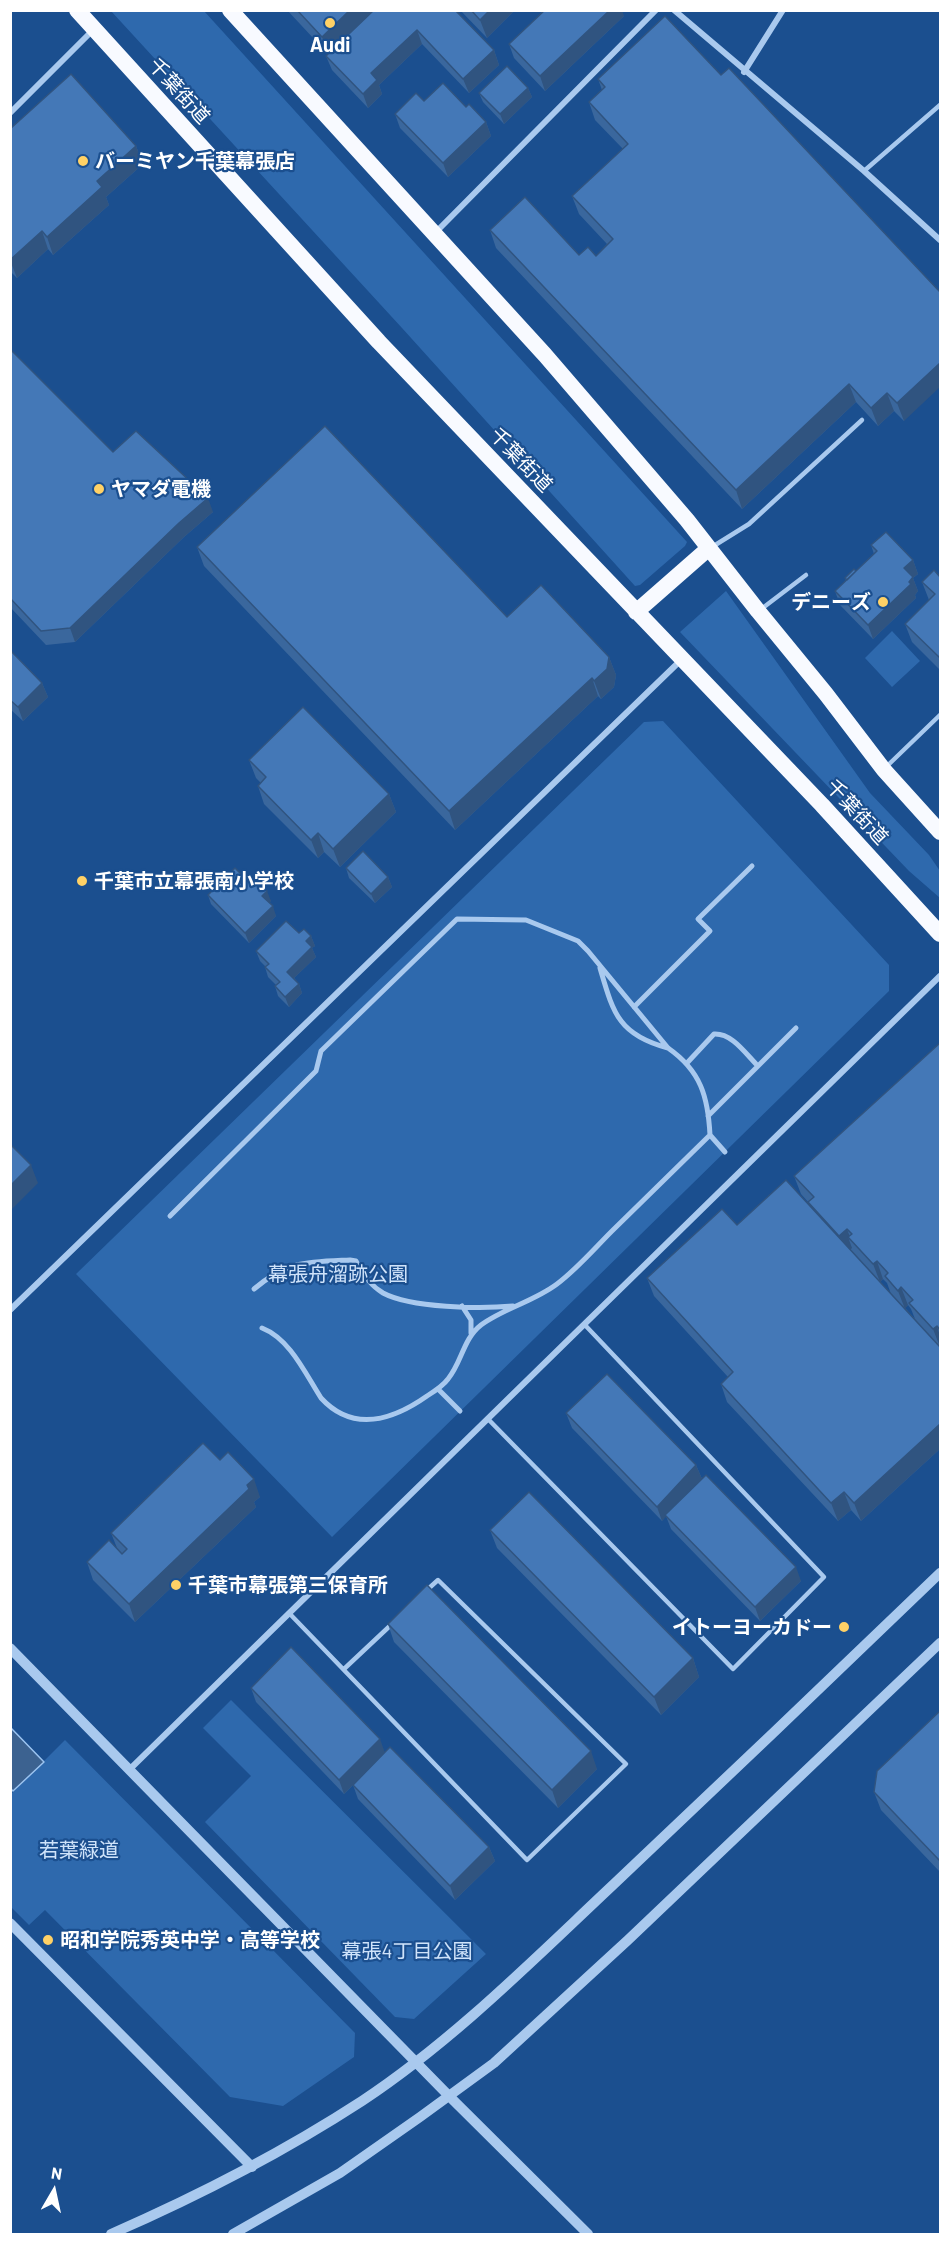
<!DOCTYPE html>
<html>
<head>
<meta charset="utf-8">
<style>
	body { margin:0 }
	#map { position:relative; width:951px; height:2245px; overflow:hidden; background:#1b4f8f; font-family:Barlow,sans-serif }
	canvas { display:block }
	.frame { position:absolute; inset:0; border:12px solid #fff; pointer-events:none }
	.north { position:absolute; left:24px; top:2161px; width:60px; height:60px; -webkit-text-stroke:4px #1b4f8f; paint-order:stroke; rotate:9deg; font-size:16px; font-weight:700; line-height:24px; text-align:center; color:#fff }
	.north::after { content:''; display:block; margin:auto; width:21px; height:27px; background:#fff; clip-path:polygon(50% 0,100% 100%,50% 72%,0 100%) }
</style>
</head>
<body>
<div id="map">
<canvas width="951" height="2245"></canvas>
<div class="frame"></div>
<div class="north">N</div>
</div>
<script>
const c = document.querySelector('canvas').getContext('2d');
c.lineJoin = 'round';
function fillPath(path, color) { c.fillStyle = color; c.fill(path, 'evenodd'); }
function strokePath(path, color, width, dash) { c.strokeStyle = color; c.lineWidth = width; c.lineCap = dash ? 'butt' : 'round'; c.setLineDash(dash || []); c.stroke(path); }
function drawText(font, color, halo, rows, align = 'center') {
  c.font = font + ' Barlow,"Noto Sans JP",sans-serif'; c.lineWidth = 4.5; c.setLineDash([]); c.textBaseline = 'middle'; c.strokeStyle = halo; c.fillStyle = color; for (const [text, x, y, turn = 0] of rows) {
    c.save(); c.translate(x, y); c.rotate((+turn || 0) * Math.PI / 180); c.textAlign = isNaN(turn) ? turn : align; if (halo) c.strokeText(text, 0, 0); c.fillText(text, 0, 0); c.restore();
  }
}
fillPath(new Path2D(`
	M111 11H204L687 542 685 546 640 585 635 586 402 328Z
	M726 591 870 793 929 855 940 871V898L909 871 680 632Z
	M892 631 920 661 892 687 865 658Z
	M663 721 889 965V991L332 1537 76 1274 644 722Z
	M231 1700 486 1954 414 2019 395 2017 205 1822 251 1776 203 1728Z
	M65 1740 355 2033 354 2057 283 2106 230 2097 45 1910 29 1925 11 1907V1794Z`), '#2e69ad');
const water = new Path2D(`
	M11 1728 44 1762 13 1791 10 1788Z`);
fillPath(water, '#3c6290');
strokePath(water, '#9cc4f0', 1.5);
strokePath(new Path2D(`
	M864 171 940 105
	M712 547 749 524 862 420
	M760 610 806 575
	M885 768 940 715
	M488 1419 733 1669 824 1577 584 1324
	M289 1613 527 1860 626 1764 438 1580 427 1590
	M344 1669 393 1623`), '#a9c9ee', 4.5);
strokePath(new Path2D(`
	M600 968C613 1012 618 1035 668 1048
	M634 1007 710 931 698 919 752 866
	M687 1063 714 1034C732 1033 745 1053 758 1066
	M708 1116 796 1028
	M710 1135 725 1152
	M170 1216 316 1071 321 1051 457 919 526 920 578 941 588 951 668 1048C701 1071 708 1097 710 1135 677 1167 645 1199 612 1231 594 1249 577 1269 557 1284 533 1302 504 1308 481 1325 463 1339 462 1362 448 1379 443 1386 435 1391 427 1396 393 1420 353 1433 321 1398 305 1373 290 1339 262 1328
	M254 1289C287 1261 307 1262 350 1260L356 1261C362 1273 371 1286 383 1293 411 1308 480 1309 513 1306
	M462 1306 471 1320V1333
	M438 1389 460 1411`), '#a9c9ee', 5);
strokePath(new Path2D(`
	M674 10 864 171 940 240
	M744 72 783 10
	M10 113 93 30
	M434 234 656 10
	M10 1310 680 661
	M130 1769 940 976`), '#a9c9ee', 6);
strokePath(new Path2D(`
	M10 1648 449 2096 588 2234
	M10 1923 252 2167
	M111 2234C198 2196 282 2153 362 2101 454 2040 533 1960 614 1884 723 1781 832 1677 940 1573
	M233 2234 340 2173 420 2117 494 2063 628 1940 940 1643`), '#a9c9ee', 10);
strokePath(new Path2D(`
	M77 10 379 342 822 805 940 934
	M230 10 545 355 687 520 758 611 826 694 884 770 940 832
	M636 612 709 548`), '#f8faff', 16);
fillPath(new Path2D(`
	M287 10H455L494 50 499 65 469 93 422 44 379 85 382 94 368 108 332 70 326 56 328 54Z
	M460 10H515L487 38Z
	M624 16 545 91 514 58 509 44Z
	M721 75 940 292 904 421 894 411 878 426 856 402 742 509 496 248 490 230 579 255 596 256 607 244 579 214 572 196 623 149 595 120 589 102 602 90 598 79Z
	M528 88 532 97 504 124 483 102 479 93Z
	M424 101 466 107 486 122 491 136 448 177 400 128 395 114Z
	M10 129 136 146 143 164 106 197 109 205 53 255 48 249 17 278 10 271Z
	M10 349 113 452 213 512 184 537 75 642 46 645 10 607Z
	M871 545 913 560 918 574 913 578 918 591 915 595 916 598 873 639 840 605 835 591 846 581 845 578 856 571 874 554Z
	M197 547 507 617 609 657 616 675 614 687 601 699 598 696 455 830 204 566Z
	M940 576V670L912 642 905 624 929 600 922 582Z
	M10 650 42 683 48 697 23 721 10 709Z
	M249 760 389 794 396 812 340 867 324 852 318 858 264 804 258 786 261 783 256 778Z
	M346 868 388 877 392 887 375 903 349 878Z
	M246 879 271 901 269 902 276 916 249 943 211 904 208 895Z
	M299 933 311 936 315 946 312 948 316 957 294 978 299 984 302 993 289 1007 278 996 275 986 276 985 268 977 265 967H266L260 961 256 951Z
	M940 1043V1449L861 1521 851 1510 838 1521 727 1402 721 1384 728 1377 654 1296 647 1278 737 1225 810 1205 809 1203 801 1194 794 1176ZM883 1279 887 1283 891 1294 880 1282ZM908 1305 911 1309 915 1319 905 1308Z
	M566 1413 696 1465 702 1479 801 1581 760 1621 671 1529 666 1516 662 1521 572 1428Z
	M220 1460 260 1497 254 1502 256 1507 135 1622 93 1580 87 1562 117 1548 111 1533Z
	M490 1530 693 1658 699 1677 661 1715 497 1548Z
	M388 1624 597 1769 558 1808 394 1642Z
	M251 1688 385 1753 489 1847 495 1861 455 1900 358 1799 353 1785 344 1794 256 1702Z
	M940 1711V1872L881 1810 874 1792Z`), '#3a679d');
fillPath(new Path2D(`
	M350 10H376L329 55 322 37Z
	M490 10H515L487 38 480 20Z
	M610 10H622L624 16 545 91 540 76Z
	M417 30 422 44 379 85 382 94 368 108 363 94 371 73Z
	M494 50 499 65 469 93 463 79Z
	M528 88 532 97 504 124 500 114Z
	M486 122 491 136 448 177 443 163Z
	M136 146 143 164 106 197 109 205 53 255 47 237 97 181Z
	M42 231 48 249 17 278 10 260Z
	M940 363V387L904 421 897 403Z
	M849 384 856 402 742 509 736 490Z
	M887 393 894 411 878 426 871 408Z
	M208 498 213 512 184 537 75 642 70 628 179 523Z
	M913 560 918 574 913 578 918 591 915 595 916 598 873 639 868 625 904 568Z
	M609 657 616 675 614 687 601 699 594 681Z
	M592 678 598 696 455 830 449 811Z
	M42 683 48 697 23 721 18 707Z
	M389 794 396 812 340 867 333 849Z
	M318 833 324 852 318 858 311 840Z
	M388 877 392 887 375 903 371 894Z
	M267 891 271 901 266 905 262 896Z
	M273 906 276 916 249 943 245 933Z
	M311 936 315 946 312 948 316 957 291 981 287 972 306 941Z
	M299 984 302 993 289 1007 285 997Z
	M31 1165 38 1183 10 1211V1186Z
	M847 1229 851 1240 848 1237 852 1248 846 1254 839 1236Z
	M877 1261 883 1279 880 1282 873 1264Z
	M901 1287 908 1305 905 1309 898 1291Z
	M937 1326 940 1336V1347L933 1329Z
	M940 1424V1449L861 1521 854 1503Z
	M696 1465 702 1479 662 1521 657 1507Z
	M254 1479 260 1497 254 1502 256 1507 135 1622 129 1604Z
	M844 1492 851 1510 838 1521 831 1503Z
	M796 1567 801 1581 760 1621 755 1607Z
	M693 1658 699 1677 661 1715 654 1697Z
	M380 1739 385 1753 344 1794 339 1780Z
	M591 1751 597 1769 558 1808 552 1790Z
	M489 1847 495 1861 455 1900 450 1886Z`), '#305480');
const building = new Path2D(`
	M297 10H350L322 37Z
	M374 10H455L494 50 463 79 417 30 371 73 377 80 363 94 326 56Z
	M471 10H490L480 20Z
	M545 10H610L540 76 509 44Z
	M665 16 721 75 729 68 940 292V363L897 403 887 393 871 408 849 384 736 490 490 230 525 197 579 255 588 247 596 256 613 239 572 196 628 144 589 102 605 87 598 79Z
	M507 66 528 88 500 114 479 93Z
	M71 74 136 146 97 181 102 187 47 237 42 231 10 260V129Z
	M443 83 466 107 469 104 486 122 443 163 395 114 416 93 424 101Z
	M10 349 113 452 136 431 208 498 179 523 70 628 41 631 10 598Z
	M325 426 507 617 541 585 609 657 607 669 594 681 592 678 449 811 197 547Z
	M886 532 913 560 904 568 913 577 909 582 911 584 868 625 835 591 877 551 871 545Z
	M854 569 856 571 847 580 845 578Z
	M934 570 940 577V576V658L905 624 935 594 922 582Z
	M10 650 42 683 18 707 10 700Z
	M303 707 389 794 333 849 318 833 311 840 258 786 266 777 249 760Z
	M363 851 388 877 371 894 346 868Z
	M235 868 246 879 251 875 267 891 262 896 273 906 245 933 208 895Z
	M286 921 299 933 304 929 311 936 306 941 312 947 287 972 299 984 285 997 275 986 280 982 265 967 269 964 256 951Z
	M940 1043V1330L937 1326 933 1329 909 1303 913 1300 901 1287 898 1291 885 1276 888 1273 877 1261 873 1264 848 1237 852 1234 847 1229 839 1236 808 1202 814 1197 794 1176Z
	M10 1144 31 1165 10 1186Z
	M786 1180 940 1347V1424L854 1503 844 1492 831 1503 721 1384 733 1372 647 1278 722 1209 737 1225Z
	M607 1374 696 1465 657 1507 566 1413Z
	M203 1443 220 1460 228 1452 254 1479 247 1485 249 1489 129 1604 87 1562 109 1540 122 1554 127 1549 111 1533Z
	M706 1475 796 1567 755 1607 665 1515Z
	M529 1492 693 1658 654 1697 490 1530Z
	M427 1585 591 1751 552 1790 388 1624Z
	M291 1647 380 1739 339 1780 251 1688Z
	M940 1711V1861L874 1792 877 1771Z
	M390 1747 489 1847 450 1886 353 1785Z`);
fillPath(building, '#4478b7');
strokePath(building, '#305480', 1.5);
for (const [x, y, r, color] of [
	[330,23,6,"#ffd166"],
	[83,161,6,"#ffd166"],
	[99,489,6,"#ffd166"],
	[883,602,6,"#ffd166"],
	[82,881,6,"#ffd166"],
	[176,1585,6,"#ffd166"],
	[844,1627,6,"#ffd166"],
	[48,1940,6,"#ffd166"]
]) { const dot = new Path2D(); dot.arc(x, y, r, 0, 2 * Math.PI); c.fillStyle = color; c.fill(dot); strokePath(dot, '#1b4f8f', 2); }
drawText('bold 20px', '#fff', '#1b4f8f', [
	["Audi",330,45,"center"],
	["バーミヤン千葉幕張店",95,161],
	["ヤマダ電機",111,489],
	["デニーズ",871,602,"right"],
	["千葉市立幕張南小学校",94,881],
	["千葉市幕張第三保育所",188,1585],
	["イトーヨーカドー",832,1627,"right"],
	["昭和学院秀英中学・高等学校",60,1940]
], 'left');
drawText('20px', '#fff', '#1b4f8f', [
	["千葉街道",179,91,48],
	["千葉街道",521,460,46],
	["千葉街道",857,812,47]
]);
drawText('20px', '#cfe3fa', '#1b4f8f', [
	["幕張舟溜跡公園",338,1274],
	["若葉緑道",79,1850],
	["幕張4丁目公園",407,1951]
]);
</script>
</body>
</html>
